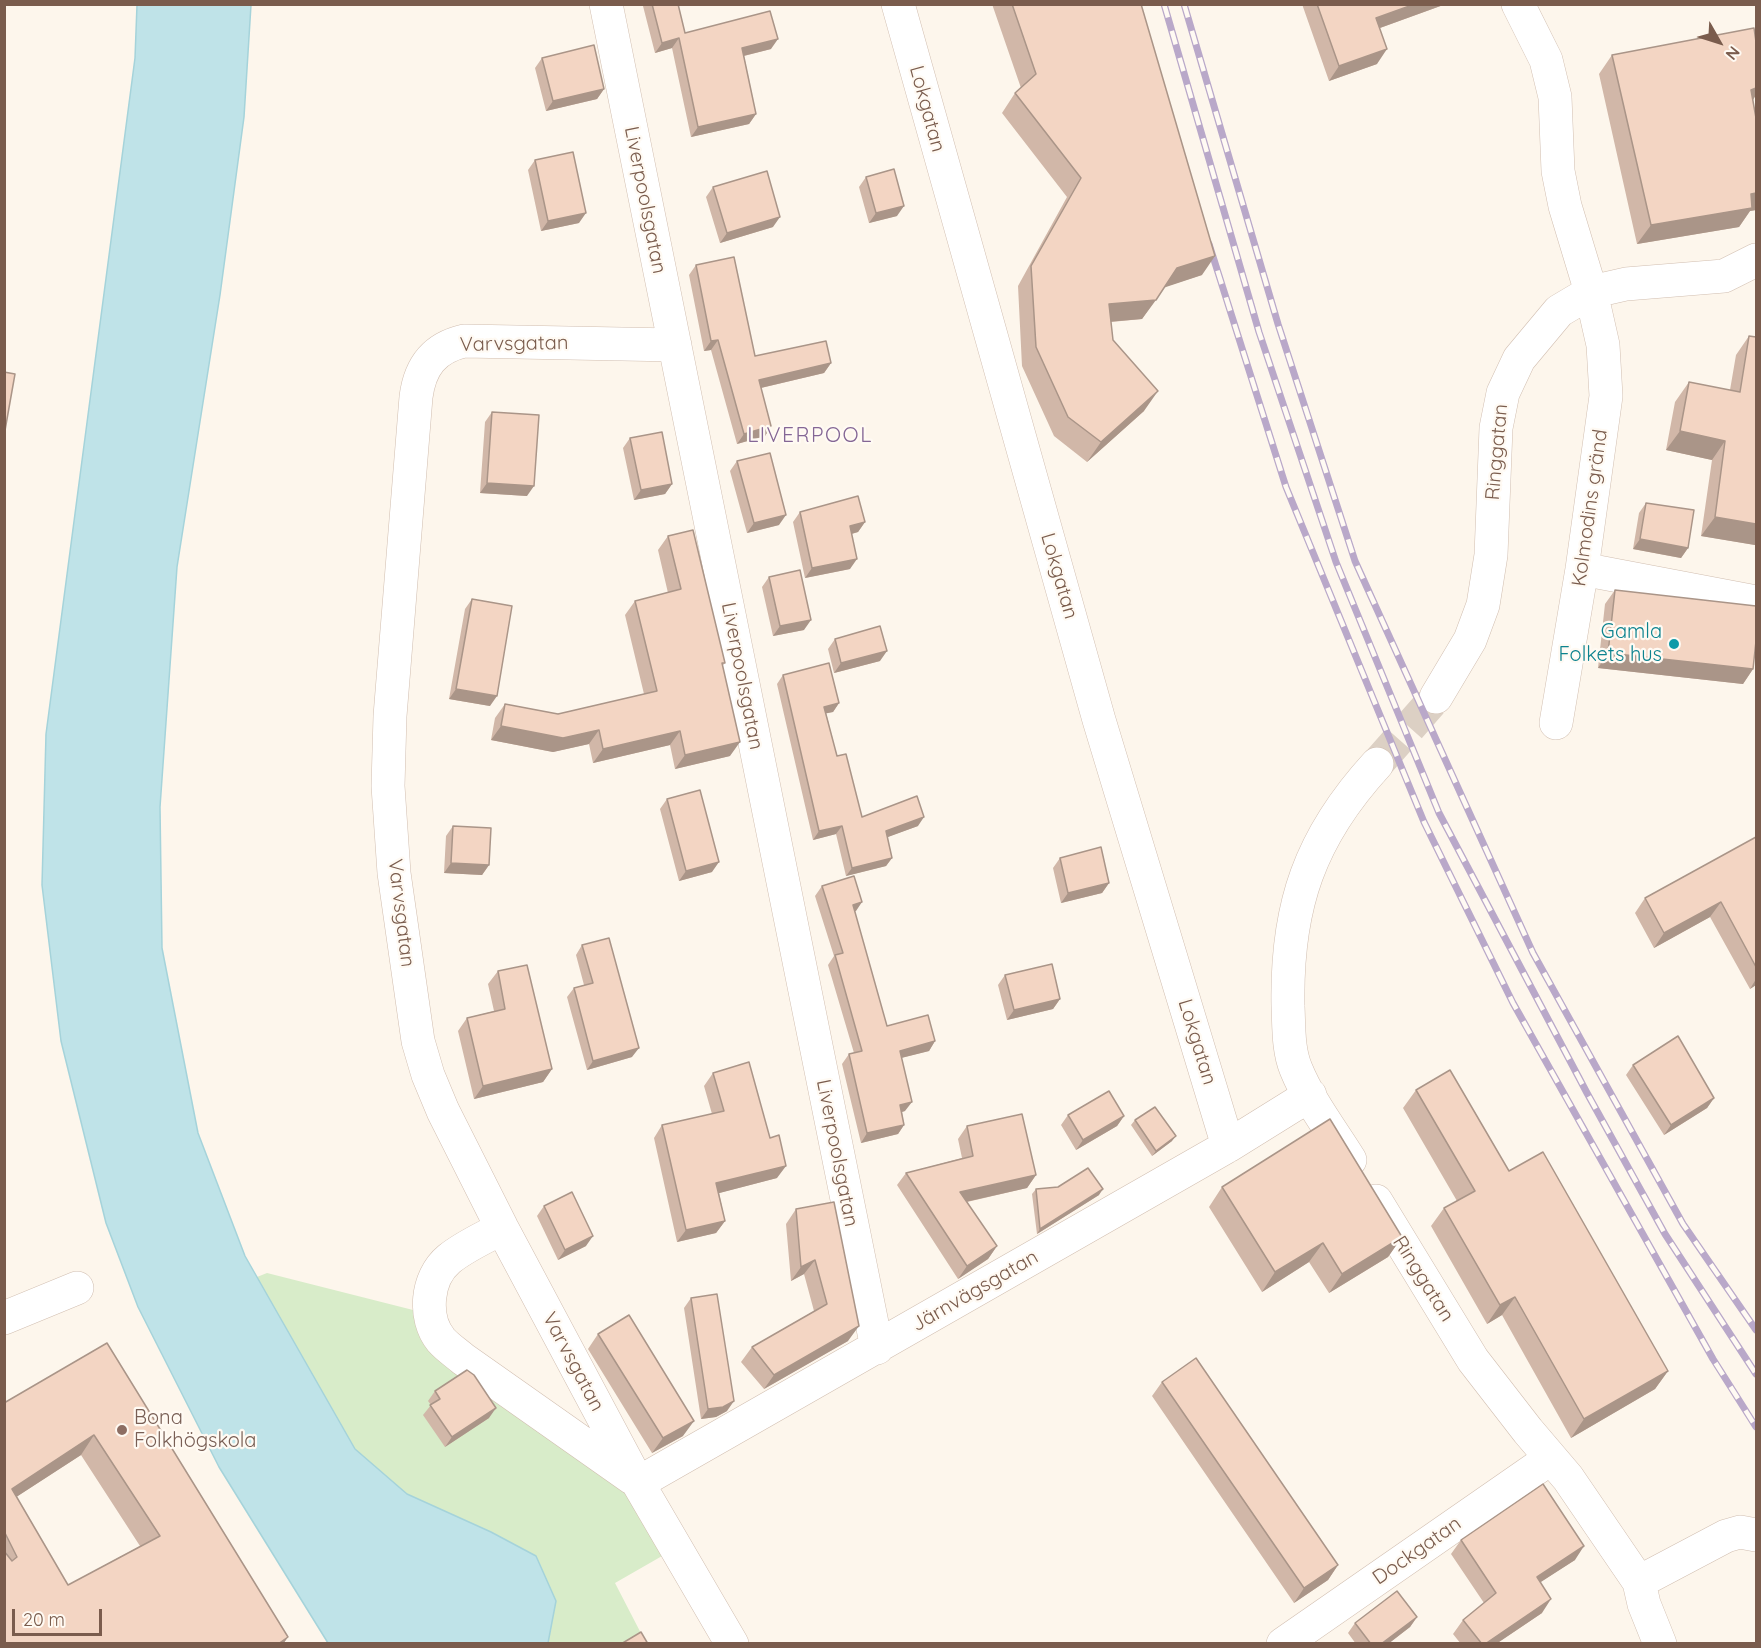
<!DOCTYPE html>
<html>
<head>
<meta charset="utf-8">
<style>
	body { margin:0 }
	#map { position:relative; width:1761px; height:1648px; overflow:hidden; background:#fdf6ec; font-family:Quicksand,sans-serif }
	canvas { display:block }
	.frame { position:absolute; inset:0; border:6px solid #7a5c4d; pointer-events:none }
	.north { position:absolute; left:1689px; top:12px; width:60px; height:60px; -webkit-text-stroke:4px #fffaf3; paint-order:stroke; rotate:129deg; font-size:16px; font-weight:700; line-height:24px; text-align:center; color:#7a5c4d }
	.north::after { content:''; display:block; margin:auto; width:21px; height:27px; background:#7a5c4d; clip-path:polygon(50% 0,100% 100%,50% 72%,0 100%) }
	.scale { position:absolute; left:12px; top:1609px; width:90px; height:27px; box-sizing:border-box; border:3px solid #7a5c4d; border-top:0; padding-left:8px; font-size:18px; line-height:21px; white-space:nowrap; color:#7a5c4d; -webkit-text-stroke:4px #fffaf3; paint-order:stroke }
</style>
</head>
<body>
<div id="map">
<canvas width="1761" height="1648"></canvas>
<div class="frame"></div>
<div class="north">N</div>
<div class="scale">20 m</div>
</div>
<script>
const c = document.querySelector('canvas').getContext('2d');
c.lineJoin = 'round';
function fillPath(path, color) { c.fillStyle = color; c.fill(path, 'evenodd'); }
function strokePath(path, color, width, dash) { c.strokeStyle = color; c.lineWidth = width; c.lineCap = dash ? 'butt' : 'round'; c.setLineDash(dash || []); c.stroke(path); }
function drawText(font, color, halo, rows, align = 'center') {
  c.font = font + ' Quicksand,sans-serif'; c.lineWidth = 4.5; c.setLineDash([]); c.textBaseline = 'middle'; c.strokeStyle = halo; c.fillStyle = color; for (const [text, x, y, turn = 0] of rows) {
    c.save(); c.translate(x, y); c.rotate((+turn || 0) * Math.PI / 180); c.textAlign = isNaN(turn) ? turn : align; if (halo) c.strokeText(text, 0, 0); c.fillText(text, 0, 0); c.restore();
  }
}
fillPath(new Path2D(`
	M267 1273 417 1311 646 1499 676 1548 615 1583 646 1643H399L189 1304Z`), '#d8ecc9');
const water = new Path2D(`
	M137 5H251L244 117 220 295 177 567 160 807 162 948 198 1133 245 1256 355 1449 407 1494 491 1532 536 1556 556 1601 548 1643H328L219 1467 138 1307 106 1223 61 1041 42 885 46 734 135 58Z`);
fillPath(water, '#bfe3e8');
strokePath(water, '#a5d3da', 1.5);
strokePath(new Path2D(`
	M1377 764 1436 697`), '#dcd0c4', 33, [33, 16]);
const street = new Path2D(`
	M606 4 877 1348
	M898 4 1099 720 1228 1146
	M1518 4 1546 60 1555 97 1558 171 1565 206 1591 292 1603 345 1606 396 1582 569 1556 723
	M675 345 464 341C434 348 420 366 416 397L390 716 388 786 394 873 418 1041 428 1075 443 1111 502 1228 638 1483 732 1644
	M1582 569 1756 602
	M1436 697 1470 640 1483 605 1491 555 1496 428 1503 393 1519 359 1559 311 1591 292 1626 284 1724 276 1756 260
	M1350 1160C1332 1131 1309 1101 1296 1069 1288 1050 1289 1027 1288 1006 1286 906 1310 837 1377 764
	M1376 1201 1473 1360 1528 1431 1568 1478 1639 1582 1644 1604 1660 1644
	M502 1228C484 1238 465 1246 449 1259 426 1278 423 1318 441 1340 447 1347 456 1353 463 1359L632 1478
	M4 1318 77 1288
	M638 1483 1228 1146 1310 1095
	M1639 1582 1726 1536 1740 1532 1756 1535
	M1283 1644 1551 1458`);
strokePath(street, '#d1beb0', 34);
strokePath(street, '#fff', 33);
const rail = new Path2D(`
	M1164 4 1259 332 1336 562 1439 813 1587 1093 1665 1234 1756 1374
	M1184 4 1278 324 1355 561 1533 953 1683 1224 1756 1330
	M1209 244 1286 487 1424 822 1513 1003 1713 1359 1756 1427`);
strokePath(rail, '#b9a8c9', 7);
strokePath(rail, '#fffaf3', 4.5, [14]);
fillPath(new Path2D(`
	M644 4H678L685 33 771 49 744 56 756 114 749 124 691 137 672 48 655 53 643 6Z
	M992 4H1141L1202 275 1164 287 1142 319 1111 322 1113 340 1144 411 1087 462 1054 436 1022 366 1018 286 1067 197 1002 113 1015 93 1021 88Z
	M1302 4H1446L1380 28 1377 64 1329 81Z
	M1612 55 1753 100 1756 118V210L1750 211 1739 227 1637 244 1599 74Z
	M542 58 604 89 597 99 546 111 535 68Z
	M535 160 579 223 541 231 528 170Z
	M866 177 897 216 869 223 859 187Z
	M713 187 773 227 720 243 706 197Z
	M696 265 755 356 831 363 824 373 761 388 771 426 765 436 737 444 711 350 704 351 689 275Z
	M1749 336 1755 545 1701 536 1712 460 1666 450 1675 402 1689 382 1730 390 1736 355Z
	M492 412 527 496 480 493 485 422Z
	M630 438 672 484 665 494 634 500 623 448Z
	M737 461 779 525 747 533 730 471Z
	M1646 503 1688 548 1681 558 1633 549 1639 513Z
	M800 512 865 522 858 532 852 534 850 569 805 578 793 522Z
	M668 536 725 663 722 666 730 756 675 769 670 745 593 763 589 744 553 752 491 740 495 718 505 704 558 714 644 694 625 615 635 601 668 593 658 550Z
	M769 577 804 630 773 636 762 587Z
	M1615 590 1753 669 1743 684 1598 668 1605 604Z
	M472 599 490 706 449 699 465 609Z
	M835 639 880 661 834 673 828 649Z
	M783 675 839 703 833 712 826 713 837 756 862 817 918 826 887 837 892 858 886 866 846 876 836 834 813 840 777 684Z
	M667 799 712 872 679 881 660 809Z
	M453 826 489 865 482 875 444 873 446 836Z
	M1756 838V985L1750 989 1710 917 1654 948 1635 913 1645 898Z
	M1060 858 1109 883 1102 893 1061 903 1053 868Z
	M822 886 855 912 887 1026 935 1041 929 1051 901 1058 905 1111 902 1112 904 1125 898 1134 861 1143 842 1064 849 1054 854 1053 828 965 834 956 815 896Z
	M582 945 632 1057 587 1070 567 997 574 988 584 985 576 955Z
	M498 971 552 1069 543 1082 474 1099 458 1031 467 1018 494 1011 488 984Z
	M1005 975 1060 999 1053 1009 1007 1020 998 985Z
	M1633 1065 1714 1098 1707 1108 1664 1135 1626 1075Z
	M713 1073 777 1178 719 1193 725 1221 716 1233 677 1242 654 1138 662 1125 712 1114 704 1086Z
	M1416 1090 1509 1171 1668 1371 1655 1389 1571 1438 1502 1315 1487 1324 1431 1226 1444 1208 1457 1201 1403 1108Z
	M1068 1115 1124 1116 1117 1126 1076 1150 1061 1125Z
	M1135 1120 1172 1141 1152 1156 1131 1125Z
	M967 1126 1036 1175 1027 1188 967 1202 997 1246 988 1259 958 1279 897 1185 906 1173 962 1158 958 1139Z
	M1222 1187 1402 1237 1388 1257 1329 1293 1309 1262 1262 1292 1209 1207Z
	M1036 1189 1099 1195 1037 1234 1032 1194Z
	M544 1206 586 1246 558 1260 537 1216Z
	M796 1209 848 1341 764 1389 741 1362 752 1347 814 1311 804 1274 791 1281 786 1224Z
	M691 1298 727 1411 716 1417 701 1419 684 1308Z
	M598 1334 683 1436 652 1453 588 1349Z
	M107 1343 288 1637 283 1644H4V1403ZM81 1455 140 1546 68 1585 16 1497Z
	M1162 1382 1338 1565 1328 1580 1294 1603 1152 1396Z
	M435 1391 489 1418 445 1447 423 1415 431 1405 428 1401Z
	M1461 1540 1575 1560 1540 1582 1542 1613 1496 1644H1461L1453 1634 1463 1620 1484 1603 1451 1554Z
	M1417 1617 1410 1627 1388 1644H1356L1348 1633 1355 1623Z`), '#d1b7a8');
fillPath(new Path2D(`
	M1415 4H1446L1366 33 1376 18Z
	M679 38 672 48 655 53 662 43Z
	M778 39 771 49 735 58 742 48Z
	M1387 49 1377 64 1329 81 1339 66Z
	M1756 88V95L1750 105 1751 90Z
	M604 89 597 99 546 111 553 101Z
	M756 114 749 124 691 137 698 127Z
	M1756 193V210L1750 211 1739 227 1637 244 1651 225 1751 194Z
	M904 206 897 216 869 223 876 213Z
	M586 213 579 223 541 231 548 221Z
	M780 217 773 227 720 243 727 233Z
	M1215 256 1202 275 1163 288 1177 268Z
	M1156 300 1142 319 1095 323 1109 304Z
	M718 340 711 350 704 351 711 341Z
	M831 363 824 373 752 390 759 380Z
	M1158 391 1144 411 1087 462 1101 442Z
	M771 426 765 436 737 444 744 434Z
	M1680 431 1725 441 1712 460 1666 450Z
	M487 483 534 486 527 496 480 493Z
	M672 484 665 494 634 500 641 490Z
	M786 515 779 525 747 533 754 523Z
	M1715 517 1756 524V542L1755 545 1701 536Z
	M865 522 858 532 843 536 850 526Z
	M1640 539 1688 548 1681 558 1633 549Z
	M857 559 850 569 805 578 812 568Z
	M811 620 804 630 773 636 780 626Z
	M887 651 880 661 834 673 841 663Z
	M1608 653 1753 669 1743 684 1598 668Z
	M456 689 497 696 490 706 449 699Z
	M839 703 833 712 818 715 824 707Z
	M501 726 599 730 589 744 553 752 491 740Z
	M680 731 670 745 593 763 603 749Z
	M740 742 730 756 675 769 685 755Z
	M924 817 918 826 880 840 886 831Z
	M842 826 836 834 813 840 819 831Z
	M892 858 886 866 846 876 852 868Z
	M719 862 712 872 679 881 686 871Z
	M451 863 489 865 482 875 444 873Z
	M1109 883 1102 893 1061 903 1068 893Z
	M862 902 856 911 847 914 853 905Z
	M1721 902 1710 917 1654 948 1664 933Z
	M1756 979V985L1750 989Z
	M1060 999 1053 1009 1007 1020 1014 1010Z
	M935 1041 929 1051 893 1060 900 1051Z
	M639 1048 632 1057 587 1070 593 1061Z
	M552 1069 543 1082 474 1099 483 1086Z
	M1714 1098 1707 1108 1664 1135 1671 1125Z
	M912 1102 905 1111 894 1114 900 1105Z
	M1124 1116 1117 1126 1076 1150 1083 1140Z
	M904 1125 898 1134 861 1143 867 1133Z
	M1176 1136 1172 1141 1152 1156 1156 1151Z
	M786 1166 777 1178 708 1196 716 1183Z
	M1036 1175 1027 1188 952 1205 960 1192Z
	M1103 1189 1099 1195 1037 1234 1040 1229Z
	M725 1221 716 1233 677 1242 686 1230Z
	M593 1236 586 1246 558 1260 565 1250Z
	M1402 1237 1388 1257 1329 1293 1342 1274Z
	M1323 1243 1309 1262 1262 1292 1275 1272Z
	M997 1246 988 1259 958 1279 967 1266Z
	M815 1260 804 1274 791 1281 801 1267Z
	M1515 1297 1502 1315 1487 1324 1500 1305Z
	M859 1326 848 1341 764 1389 774 1375Z
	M1668 1371 1655 1389 1571 1438 1584 1419Z
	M734 1401 727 1411 716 1417 701 1419 708 1409Z
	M496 1408 489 1418 445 1447 452 1437Z
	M694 1421 683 1436 652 1453 663 1438Z
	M94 1435 81 1455 4 1505 12 1489Z
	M1584 1546 1575 1560 1527 1591 1537 1577Z
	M1338 1565 1328 1580 1294 1603 1304 1588Z
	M1551 1599 1542 1613 1496 1644H1485Z
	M1417 1617 1410 1627 1388 1644H1381Z
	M288 1637 283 1644H278Z`), '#aa9588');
const building = new Path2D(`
	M652 4H678L685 33 770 11 778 39 742 48 756 114 698 127 679 38 662 43Z
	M1012 4H1141L1215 256 1177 268 1156 300 1109 304 1113 340 1158 391 1101 442 1068 417 1036 347 1031 266 1081 178 1015 93 1036 74Z
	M1317 4H1415L1376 18 1387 49 1339 66Z
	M1754 28 1756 42V88L1751 90 1756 118V193L1751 194 1752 208 1651 225 1612 55Z
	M594 45 604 89 553 101 542 58Z
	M573 152 586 213 548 221 535 160Z
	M894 169 904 206 876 213 866 177Z
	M767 171 780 217 727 233 713 187Z
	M734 257 755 356 826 341 831 363 759 380 771 426 744 434 718 340 711 341 696 265Z
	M1749 336 1756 337V524L1715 517 1725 441 1680 431 1689 382 1740 392Z
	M4 372 15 374 4 436Z
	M492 412 539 415 534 486 487 483Z
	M662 432 672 484 641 490 630 438Z
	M770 453 786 515 754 523 737 461Z
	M858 496 865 522 850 526 857 559 812 568 800 512Z
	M1646 503 1694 510 1688 548 1640 539Z
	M693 530 725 663H722L740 742 685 755 680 731 603 749 599 730 563 738 501 726 505 704 558 714 657 691 635 601 681 589 668 536Z
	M800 570 811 620 780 626 769 577Z
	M1615 590 1756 606V641L1753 669 1608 653Z
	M472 599 512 606 497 696 456 689Z
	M880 626 887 651 841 663 835 639Z
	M829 663 839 703 824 707 837 756 846 754 862 817 917 796 924 817 886 831 892 858 852 868 842 826 819 831 783 675Z
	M700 790 719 862 686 871 667 799Z
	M453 826 491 828 489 865 451 863Z
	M1756 837V967L1721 902 1664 933 1645 898Z
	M1101 847 1109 883 1068 893 1060 858Z
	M854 876 862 902 853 905 887 1026 928 1015 935 1041 900 1051 912 1102 900 1105 904 1125 867 1133 849 1054 862 1051 835 955 843 953 822 886Z
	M609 938 639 1048 593 1061 574 988 593 983 582 945Z
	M1052 964 1060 999 1014 1010 1005 975Z
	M527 965 552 1069 483 1086 467 1018 505 1009 498 971Z
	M1678 1036 1714 1098 1671 1125 1633 1065Z
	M749 1062 770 1138 779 1135 786 1166 716 1183 725 1221 686 1230 662 1125 724 1111 713 1073Z
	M1450 1070 1509 1171 1543 1152 1668 1371 1584 1419 1515 1297 1500 1305 1444 1208 1475 1191 1416 1090Z
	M1109 1091 1124 1116 1083 1140 1068 1115Z
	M1155 1107 1176 1136 1156 1151 1135 1120Z
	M1022 1114 1036 1175 960 1192 997 1246 967 1266 906 1173 973 1156 967 1126Z
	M1330 1119 1402 1237 1342 1274 1323 1243 1275 1272 1222 1187Z
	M1088 1168 1103 1189 1040 1229 1036 1189 1058 1187Z
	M572 1192 593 1236 565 1250 544 1206Z
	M834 1202 859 1326 774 1375 752 1347 827 1304 815 1260 801 1267 796 1209Z
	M717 1294 734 1401 723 1407 708 1409 691 1298Z
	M629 1315 694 1421 663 1438 598 1334Z
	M107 1343 288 1637 278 1644H4V1551L12 1561 17 1557 4 1531V1403ZM94 1435 160 1536 68 1585 12 1489Z
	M1196 1358 1338 1565 1304 1588 1162 1382Z
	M467 1370 474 1375 496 1408 452 1437 430 1405 440 1399 435 1391Z
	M1543 1484 1584 1546 1537 1577 1551 1599 1485 1644H1482L1463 1620 1496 1593 1461 1540Z
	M1397 1591 1417 1617 1381 1644H1371L1355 1623Z
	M641 1632 648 1644H621Z`);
fillPath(building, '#f3d5c3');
strokePath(building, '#aa9588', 1.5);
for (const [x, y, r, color] of [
	[1674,644,6,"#0f9aa8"],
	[122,1430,6,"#8d6e63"]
]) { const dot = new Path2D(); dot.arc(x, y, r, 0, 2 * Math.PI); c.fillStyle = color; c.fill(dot); strokePath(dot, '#fffaf3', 2); }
drawText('20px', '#7a5c4d', '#fffaf3', [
	["Lokgatan",927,109,75],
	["Liverpoolsgatan",645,200,79],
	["Varvsgatan",514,344,-1],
	["Ringgatan",1497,452,-85],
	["Kolmodins gränd",1590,508,-82],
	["Lokgatan",1059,576,74],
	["Liverpoolsgatan",742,676,79],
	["Varvsgatan",401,913,83],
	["Lokgatan",1197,1042,73],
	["Liverpoolsgatan",837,1153,79],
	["Ringgatan",1423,1279,58],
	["Järnvägsgatan",975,1291,-30],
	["Varvsgatan",573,1362,62],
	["Dockgatan",1417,1551,-35]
]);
drawText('20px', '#0d838f', '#fffaf3', [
	["Gamla",1662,632],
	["Folkets hus",1662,655]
], 'right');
drawText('20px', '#785e54', '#fffaf3', [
	["Bona",134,1418],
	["Folkhögskola",134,1441]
], 'left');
c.letterSpacing = '1.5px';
drawText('21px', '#846695', '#fffaf3', [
	["LIVERPOOL",810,436]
]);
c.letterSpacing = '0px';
</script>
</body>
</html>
